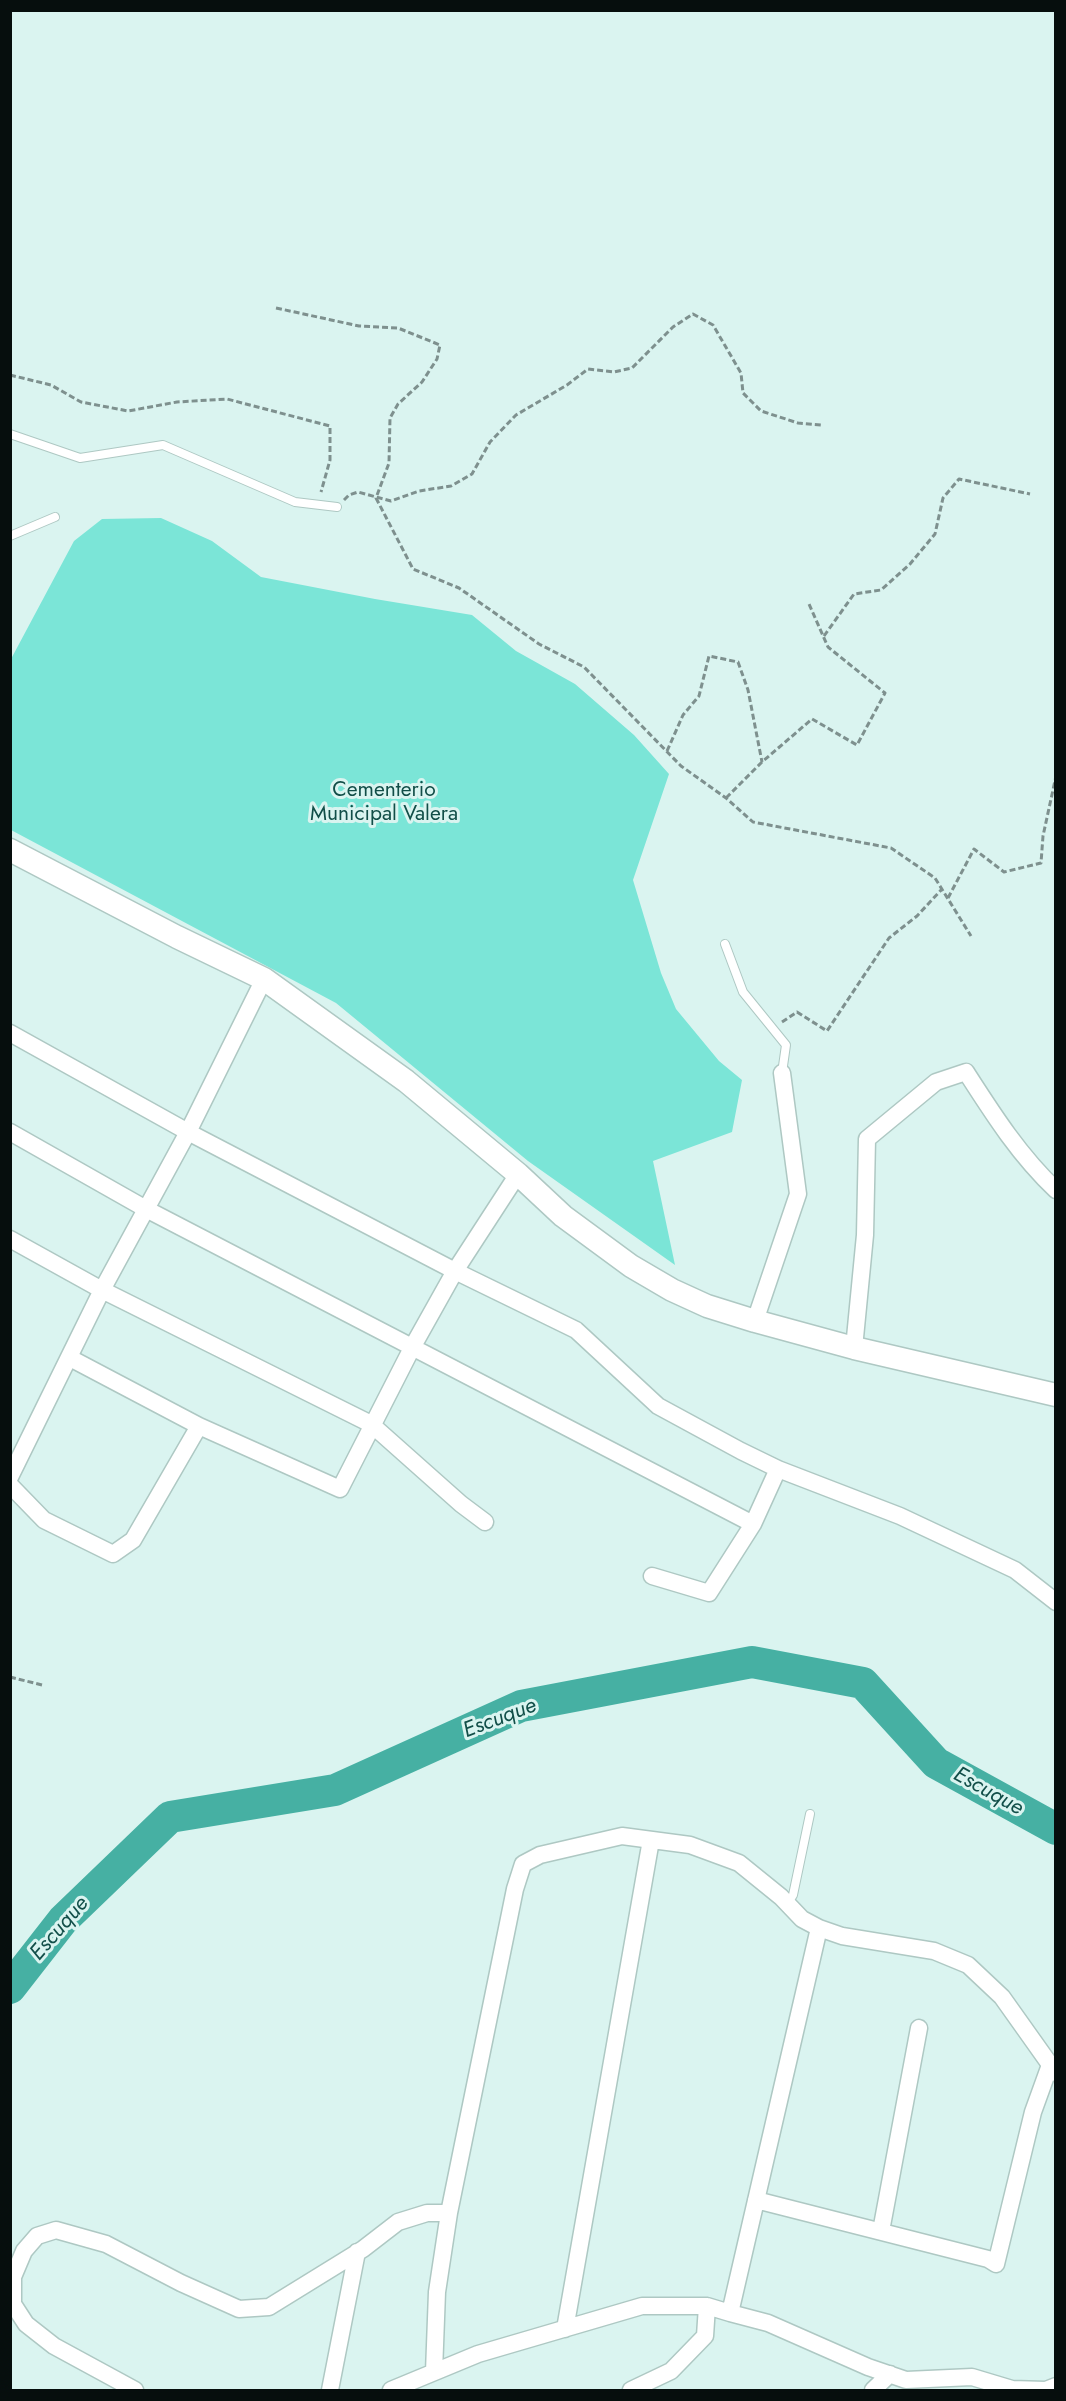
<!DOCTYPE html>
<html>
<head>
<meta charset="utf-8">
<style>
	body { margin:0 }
	#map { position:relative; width:1066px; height:2401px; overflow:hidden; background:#daf4f0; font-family:Jost,sans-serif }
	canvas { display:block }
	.frame { position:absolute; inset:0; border:12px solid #060e0d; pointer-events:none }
</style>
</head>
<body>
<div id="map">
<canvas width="1066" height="2401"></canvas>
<div class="frame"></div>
</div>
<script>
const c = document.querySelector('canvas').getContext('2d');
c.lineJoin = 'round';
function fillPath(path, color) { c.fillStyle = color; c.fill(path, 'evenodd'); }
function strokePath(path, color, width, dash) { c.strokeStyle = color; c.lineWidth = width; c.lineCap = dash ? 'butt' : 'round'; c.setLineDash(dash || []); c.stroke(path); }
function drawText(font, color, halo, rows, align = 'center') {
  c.font = font + ' Jost,sans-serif'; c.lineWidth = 6; c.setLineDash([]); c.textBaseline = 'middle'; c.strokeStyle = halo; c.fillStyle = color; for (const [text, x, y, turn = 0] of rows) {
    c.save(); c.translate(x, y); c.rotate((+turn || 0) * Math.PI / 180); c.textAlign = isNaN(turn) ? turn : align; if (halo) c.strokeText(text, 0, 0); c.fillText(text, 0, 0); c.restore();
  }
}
fillPath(new Path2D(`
	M161 518 212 541 261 577 375 599 472 615 516 651 575 684 634 735 669 774 633 880 661 973 676 1009 719 1061 742 1080 732 1132 653 1161 675 1265 528 1161 336 1003 11 830V659L74 541 102 519Z`), '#7be5d7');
strokePath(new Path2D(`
	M10 1988 63 1920 170 1817 335 1790 521 1706 752 1662 863 1683 936 1763 1056 1829`), '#46b0a3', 32);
const lane = new Path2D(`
	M10 434 80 458 163 445 295 502 337 507
	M10 536 55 517
	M725 944 743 992 786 1045 782 1073
	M788 1903 793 1895 810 1814`);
const street = new Path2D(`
	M10 1033 188 1132 455 1271 576 1330 658 1406 741 1451 778 1469 900 1516 1015 1570 1056 1602
	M10 1132 146 1209 753 1524
	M10 1239 102 1290 371 1424 461 1504 485 1522
	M755 1321 798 1194 782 1073
	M854 1348 865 1235 867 1139 936 1082 966 1072C993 1114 1019 1155 1056 1190
	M70 1358 199 1426 340 1489 413 1346 455 1271 518 1174
	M10 1477 102 1290 188 1132 264 979
	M10 1485 44 1520 113 1554 133 1540 199 1426
	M652 1576 709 1593 753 1524 778 1469
	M756 2200 988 2259 996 2264 1033 2112 1050 2065
	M881 2231 919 2028
	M730 2313 819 1928
	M565 2329 651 1840
	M434 2372 437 2292 449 2213 515 1889 523 1864 540 1855 622 1836 690 1845 739 1863 781 1897 802 1919 819 1928 842 1936 934 1951 968 1965 1002 1997 1056 2073
	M135 2390 54 2346 26 2324 13 2304V2277L24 2251 37 2236 56 2230 106 2244 181 2283 239 2309 269 2307 363 2249 398 2222 427 2213H449
	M330 2390 357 2252
	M391 2390 478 2354 642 2306H707L730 2313 768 2323 868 2367 906 2380 972 2377 1012 2389 1046 2390 1056 2386
	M631 2390 671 2371 705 2336 707 2306
	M873 2390 890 2374`);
const secondary = new Path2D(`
	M10 850 177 937 264 979 406 1081 518 1174 563 1216 631 1266 672 1290 707 1306 755 1321 854 1348 1056 1395`);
strokePath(lane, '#aec8c3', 10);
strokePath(street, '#aec8c3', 19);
strokePath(secondary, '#aec8c3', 25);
strokePath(new Path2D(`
	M276 308 359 326 398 328 440 345 437 359 422 382 398 404 390 418 389 463 376 498 413 569 459 588 539 644 584 667 681 766 726 798 753 822 891 848 935 878 971 936
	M10 375 51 385 81 402 128 411 177 402 227 399 330 426V460L321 492
	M344 500 349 495 358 492 391 501 419 491 451 486 472 474 490 442 516 415 567 385 588 369 614 372 632 368 673 327 693 314 713 325 741 373 743 393 761 411 798 423 821 425
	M824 636 854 594 881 590 910 564 935 534 943 498 959 479 1030 494
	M667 751 683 715 699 696 709 656 738 662 748 690 762 762
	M726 798 762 762 812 719 857 745 885 693 828 647 809 604
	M948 898 974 849 1004 872 1041 863 1043 836 1056 776
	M782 1022 797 1012 827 1031 889 938 917 916 942 889
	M10 1677 42 1685`), '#7e908e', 3, [6, 3]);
strokePath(lane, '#fff', 8);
strokePath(street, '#fff', 16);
strokePath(secondary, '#fff', 22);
drawText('21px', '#114e48', '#daf4f0', [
	["Cementerio",384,791],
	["Municipal Valera",384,815]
]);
drawText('italic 22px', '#124f49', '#daf4f0', [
	["Escuque",500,1719,-21],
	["Escuque",988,1792,29],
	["Escuque",60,1929,-49]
]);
</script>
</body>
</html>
